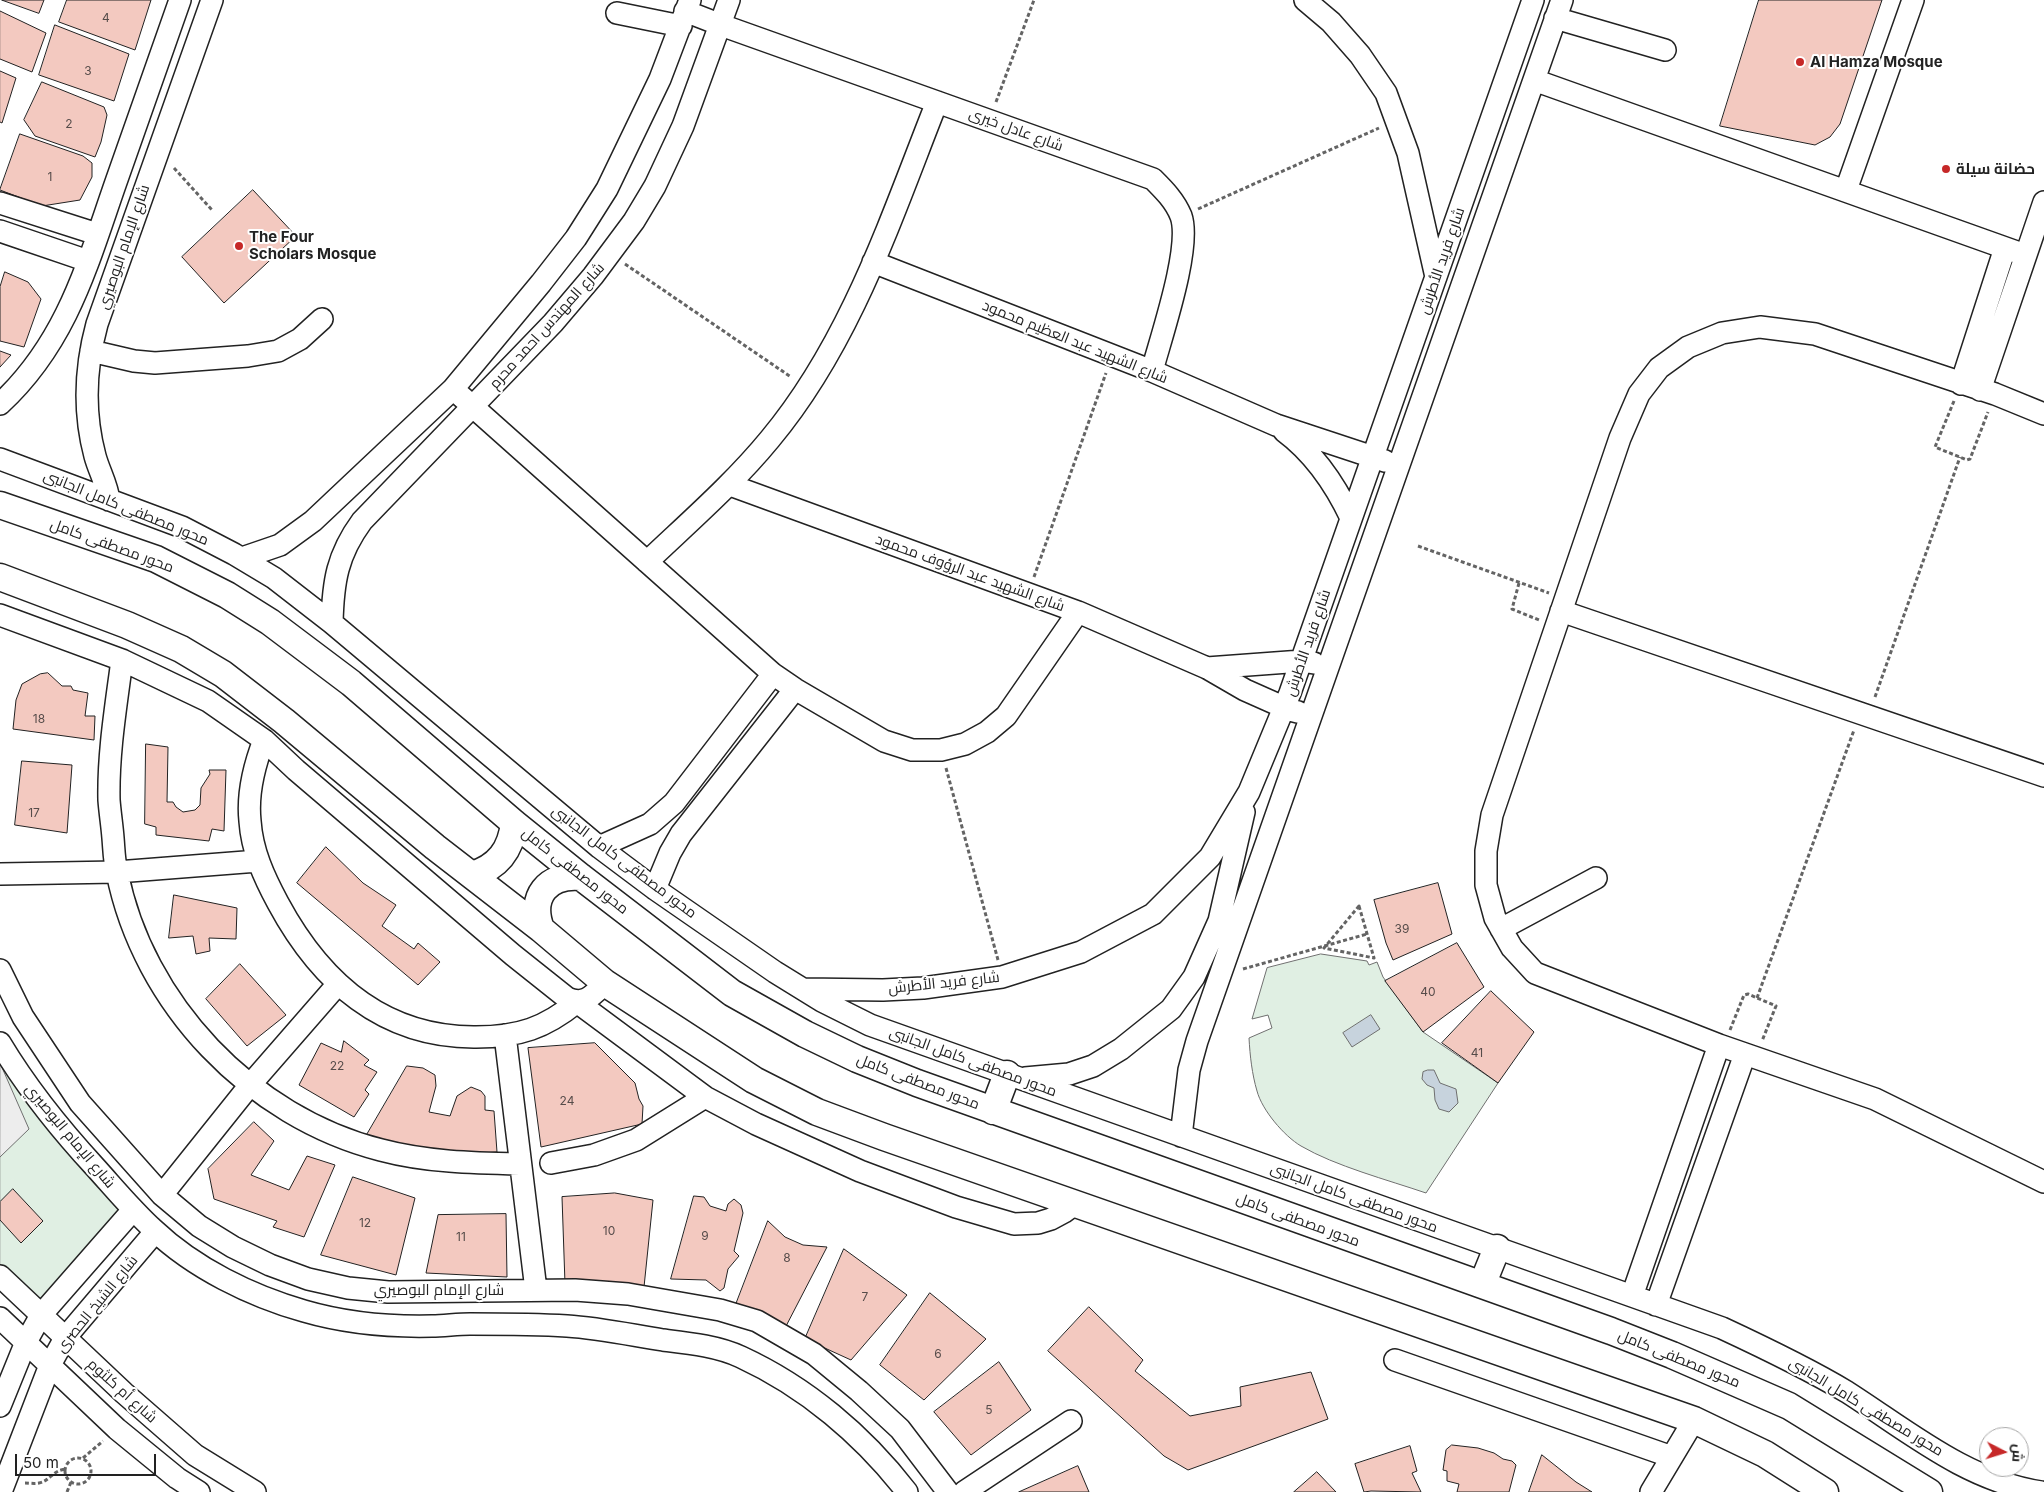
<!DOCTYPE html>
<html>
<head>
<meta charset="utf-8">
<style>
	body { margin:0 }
	#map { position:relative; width:2044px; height:1492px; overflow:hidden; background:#fff; font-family:Inter,Cairo,sans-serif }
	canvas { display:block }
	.north { position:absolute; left:1979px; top:1427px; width:50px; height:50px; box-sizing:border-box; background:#fff; border:1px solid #a7a7a7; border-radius:50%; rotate:95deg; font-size:14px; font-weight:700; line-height:20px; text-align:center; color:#222 }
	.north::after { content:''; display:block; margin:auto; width:18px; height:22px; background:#c62828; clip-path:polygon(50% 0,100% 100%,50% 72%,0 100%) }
	.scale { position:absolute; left:15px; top:1454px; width:141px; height:22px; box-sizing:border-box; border:2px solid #222; border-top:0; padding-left:6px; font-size:15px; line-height:18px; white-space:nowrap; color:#222; -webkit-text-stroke:4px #fff; paint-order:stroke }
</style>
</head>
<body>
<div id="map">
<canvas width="2044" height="1492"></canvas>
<div class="north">ش</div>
<div class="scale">50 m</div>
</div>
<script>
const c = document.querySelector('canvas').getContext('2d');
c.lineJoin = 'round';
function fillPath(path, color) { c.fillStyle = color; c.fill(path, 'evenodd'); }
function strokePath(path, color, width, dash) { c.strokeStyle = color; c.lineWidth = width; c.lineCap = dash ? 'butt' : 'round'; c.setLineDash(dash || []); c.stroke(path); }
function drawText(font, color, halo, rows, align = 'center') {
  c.font = font + ' Inter,Cairo,sans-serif'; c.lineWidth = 4; c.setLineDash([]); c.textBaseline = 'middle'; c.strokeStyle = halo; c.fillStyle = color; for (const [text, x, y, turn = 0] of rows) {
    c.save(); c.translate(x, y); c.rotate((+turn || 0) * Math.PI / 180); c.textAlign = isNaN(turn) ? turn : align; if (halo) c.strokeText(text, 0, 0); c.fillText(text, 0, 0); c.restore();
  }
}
const green = new Path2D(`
	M1321 954 1367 961 1369 965 1377 962 1383 977 1423 1032 1498 1083 1426 1193C1388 1180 1335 1166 1301 1146 1284 1136 1262 1110 1257 1091 1252 1074 1250 1056 1249 1038L1272 1028 1268 1015 1252 1019 1267 968Z
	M0 1043 133 1210 41 1315 0 1276Z`);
fillPath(green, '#e0efe3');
strokePath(green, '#6f6f6f', 1);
const parking = new Path2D(`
	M0 1063 29 1129 0 1157Z`);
fillPath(parking, '#ededed');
strokePath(parking, '#6f6f6f', 1);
const water = new Path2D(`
	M1371 1015 1380 1029 1352 1047 1343 1033Z
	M1428 1070H1434L1440 1083 1456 1089 1458 1103 1449 1112 1439 1109 1435 1100 1434 1088 1427 1085 1422 1079 1423 1072Z`);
fillPath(water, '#c7d3dd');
strokePath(water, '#6f6f6f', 1);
const building = new Path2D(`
	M2 0H44L39 13Z
	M67 0H151L135 50 59 22Z
	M1759 0H1882L1840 124 1830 137 1815 145 1720 126Z
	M0 11 46 33 32 72 0 59Z
	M55 25 129 54 114 101 39 75Z
	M0 71 16 78 2 123 0 122Z
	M42 82 104 107 107 115 101 142 95 157 35 136 24 120Z
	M20 134 83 156 92 163V177L80 200 42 206 0 190Z
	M253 190 296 236 224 303 182 257Z
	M5 272 28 282 41 299 24 347 0 341V287Z
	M0 351 11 355 0 367Z
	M48 673 62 686H71L73 690 88 693 85 716H95L94 740 13 729 16 700 22 684 40 674Z
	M146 744 168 747 167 802H173L176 807 183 812 195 810 200 805 201 788 210 774 209 770H226L224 831 212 829 209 841 156 835V827L145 824Z
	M22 761 72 765 67 833 15 825Z
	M326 847 363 883 396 905 382 926 414 949 418 943 440 962 418 985 297 883Z
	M1438 883 1452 934 1393 960 1386 943 1374 900Z
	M174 895 237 908 236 939 209 938 210 951 196 954 193 936 169 938Z
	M1457 943 1484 987 1423 1032 1385 981Z
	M240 964 286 1015 247 1046 206 999Z
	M1491 991 1534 1032 1498 1083 1442 1043Z
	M344 1041 369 1060 364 1065 377 1072 365 1090 369 1094 354 1117 299 1085 321 1043 341 1052Z
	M595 1043 635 1083 639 1099 643 1106 642 1124 541 1147 528 1048Z
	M407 1066 423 1068 435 1075 436 1086 429 1112 450 1116 457 1096 471 1087 481 1091 485 1096V1110L494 1111 497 1152 445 1156 365 1138Z
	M254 1122 274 1141 251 1175 289 1190 307 1156 335 1165 304 1237 273 1227 277 1221 214 1199 208 1169Z
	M353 1177 415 1198 396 1275 321 1255Z
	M13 1189 43 1221 21 1243 0 1220V1202Z
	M615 1193 653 1200 644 1287 565 1284 562 1197Z
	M694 1196 704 1197 710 1206 726 1211 728 1204 734 1199 741 1205 743 1213 734 1251 739 1256 728 1269 724 1288 720 1291 706 1280 671 1279Z
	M506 1214 507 1277 426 1273 438 1215Z
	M768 1221 785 1237 803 1245 827 1247 784 1330 735 1307Z
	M844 1249 907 1295 851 1360 805 1339Z
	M930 1293 986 1339 924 1400 880 1365Z
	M1089 1307 1143 1360 1135 1371 1190 1416 1241 1406 1240 1387 1311 1372 1328 1419 1188 1470 1164 1456 1048 1351Z
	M999 1362 1031 1410 971 1455 934 1412Z
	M1452 1445 1478 1448 1494 1453 1503 1459 1512 1461 1516 1465 1509 1492H1457L1459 1484 1447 1481V1471L1443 1470 1446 1450Z
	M1410 1446 1417 1471 1412 1473 1421 1492 1371 1491 1364 1492 1355 1464Z
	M1542 1455 1576 1482 1592 1492H1529Z
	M1078 1466 1089 1492H1019Z
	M1317 1472 1336 1492H1294Z`);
fillPath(building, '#f3c9c0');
strokePath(building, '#222', 1);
const minor = new Path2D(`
	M1305 0 1331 22 1360 55 1386 93 1408 153 1436 277
	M685 11 721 25 1153 179C1164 190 1175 201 1181 216 1192 247 1161 337 1152 371
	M617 13 681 26
	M1555 18 1665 50
	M1534 80 2025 255
	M1846 190 1913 0
	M0 203 97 234
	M0 231 88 261
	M873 262 1152 371 1276 425 1385 461
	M91 351 134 361 155 363 248 356 278 351 300 339 322 319
	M1961 384 2005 248
	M453 389 773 674 795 689 884 741 912 750H941L965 744 987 732 1006 716 1078 612
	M1980 390 2044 202
	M0 404C67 342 87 265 116 182 137 121 159 61 180 0
	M2044 414 1995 394 1815 334 1760 327 1722 333 1688 347 1659 368 1639 394 1620 438 1492 815 1486 851V885L1495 918 1512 948 1535 973 1719 1045 1875 1099 2044 1182
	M1284 431C1315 454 1335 484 1351 518
	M0 459 182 527 234 554 274 578 332 623 599 847 655 889 775 972 822 1001 870 1025 1722 1328C1765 1348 1807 1368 1847 1392 1908 1431 1967 1481 2041 1492
	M730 485 1078 612 1207 668 1245 690 1290 710 1298 712
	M109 500C107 484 99 471 95 456 83 411 85 368 97 324L212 0
	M242 558 280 545 313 521 453 389 541 283 576 238 607 189 660 79 690 0
	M647 562C689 522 733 484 770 439 851 342 891 218 937 102
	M1561 611 2044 776
	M0 615 122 660 208 701 264 740 296 770 513 955 567 998C585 1006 593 995 605 983
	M332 623C333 582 337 555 362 521L553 323 593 276 634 221 655 186 683 126 729 0
	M122 660C116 706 108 753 109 800 110 813 112 825 113 838 114 849 114 861 117 872 143 1004 251 1117 381 1150 426 1162 473 1163 520 1164
	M1207 668 1302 661 1314 663
	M264 740C254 766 247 793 250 821 252 851 264 877 278 903 320 981 383 1038 476 1037 519 1037 545 1028 577 1002L705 1097 756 1124 860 1171 956 1207 1014 1224 1038 1223 1051 1219 1064 1212 1075 1204
	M599 847 650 824 674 803 773 674
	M0 874 117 872 258 861
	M655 889 670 853 681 834 795 689
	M1501 929 1596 878
	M0 970 23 1017 80 1103 162 1195 199 1226 233 1247 270 1265 308 1279 348 1288 388 1292 575 1290 628 1294 720 1310 757 1321 814 1354 859 1391 900 1429 948 1492
	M803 989 883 990 923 988 1002 977 1081 952 1153 914 1210 857 1249 792 1290 693 1533 0
	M505 1035 536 1290
	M0 1043C27 1088 59 1128 95 1167 114 1188 132 1210 154 1230 194 1268 251 1296 304 1311 345 1323 389 1327 432 1326 444 1326 457 1324 470 1324 502 1324 535 1324 567 1326 599 1328 631 1335 663 1340 688 1343 718 1346 741 1357 806 1387 863 1435 907 1492
	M1025 1078 1069 1074 1093 1066 1121 1049 1171 1009 1194 977 1219 921 1244 812
	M1181 1136 1189 1070 1197 1041 1562 0
	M551 1163 594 1155 636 1140 705 1097
	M162 1195 250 1085 338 984
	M0 1276 124 1393 195 1455 255 1492
	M1632 1296 1719 1045
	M1656 1305 1745 1054
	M0 1318 117 1429 177 1478 199 1492
	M1395 1360 1672 1457
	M0 1406 26 1342 41 1315 133 1210
	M1 1492 50 1365 65 1338 155 1232
	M964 1492 1071 1421
	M1651 1492 1694 1420`);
const major = new Path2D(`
	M0 505 156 559 227 595 270 622 351 683 514 823 581 877 732 993 805 1034 857 1059 917 1083 1611 1331 1672 1355 1789 1406 1929 1492
	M0 577 127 625 181 649 223 674 284 721 435 847 541 929 605 983 754 1080 817 1112 884 1137 1694 1420 1765 1454 1825 1492
	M472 875C498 867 511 850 514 823
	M541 929C529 897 547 874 581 877
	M993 1111 1007 1074
	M1482 1285 1497 1248`);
strokePath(minor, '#222', 24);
strokePath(major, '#222', 29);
strokePath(new Path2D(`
	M996 102 1034 0
	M174 168 212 210
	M1198 209 1379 128
	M625 264 791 377
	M1954 401 1935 447 1967 460 1970 459 1988 412
	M1418 546 1549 593
	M1034 577 1106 373
	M1519 583 1512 609 1539 620
	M1875 697 1960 457
	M946 768 998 960
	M1359 906 1374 958 1324 948Z
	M1243 969 1367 934
	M1757 998 1854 730
	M1730 1030 1744 995 1748 994 1776 1006 1762 1041
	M65 1471a13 13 0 1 1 26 0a13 13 0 1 1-26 0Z
	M83 1458 103 1441
	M25 1483C29 1483 34 1484 39 1483 50 1481 52 1471 65 1469
	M67 1492 71 1482`), '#646464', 3, [4, 2.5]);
strokePath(minor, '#fff', 21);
strokePath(major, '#fff', 26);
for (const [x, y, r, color] of [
	[1800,62,5,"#c62828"],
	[1946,169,5,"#c62828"],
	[239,246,5,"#c62828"]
]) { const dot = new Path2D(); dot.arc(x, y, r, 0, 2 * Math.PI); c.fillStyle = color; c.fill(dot); strokePath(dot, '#fff', 2); }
drawText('12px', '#564c4a', null, [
	["4",106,18],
	["3",88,71],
	["2",69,124],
	["1",50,177],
	["18",39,719],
	["17",34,813],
	["39",1402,929],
	["40",1428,992],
	["41",1477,1053],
	["22",337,1066],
	["24",567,1101],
	["12",365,1223],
	["10",609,1231],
	["9",705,1236],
	["11",461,1237],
	["8",787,1258],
	["7",865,1297],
	["6",938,1354],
	["5",989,1410]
]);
drawText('bold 15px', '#222', '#fff', [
	["Al Hamza Mosque",1810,62],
	["حضانة سيلة",1956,169],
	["The Four",249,237],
	["Scholars Mosque",249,254]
], 'left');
drawText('15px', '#222', '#fff', [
	["شارع عادل خيرى",1016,130,20],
	["شارع الإمام البوصيري",124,247,-71],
	["شارع فريد الأطرش",1442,261,-71],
	["شارع المهندس احمد محرم",547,326,-48],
	["شارع الشهيد عبد العظيم محمود",1075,342,22],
	["محور مصطفى كامل الجانبى",126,508,22],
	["محور مصطفى كامل",112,546,20],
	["شارع الشهيد عبد الرؤوف محمود",970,573,20],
	["شارع فريد الأطرش",1308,643,-71],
	["محور مصطفى كامل الجانبى",624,862,37],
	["محور مصطفى كامل",575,871,38],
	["شارع فريد الأطرش",944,983,-6],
	["محور مصطفى كامل الجانبى",973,1062,20],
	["محور مصطفى كامل",918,1082,21],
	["شارع الإمام البوصيري",70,1136,50],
	["محور مصطفى كامل الجانبى",1354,1198,20],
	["محور مصطفى كامل",1298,1220,20],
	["شارع الإمام البوصيري",439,1290],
	["شارع الشيخ الحصرى",97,1304,-51],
	["محور مصطفى كامل",1679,1359,22],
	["شارع أم كلثوم",122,1391,42],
	["محور مصطفى كامل الجانبى",1866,1407,31]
]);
</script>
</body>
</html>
